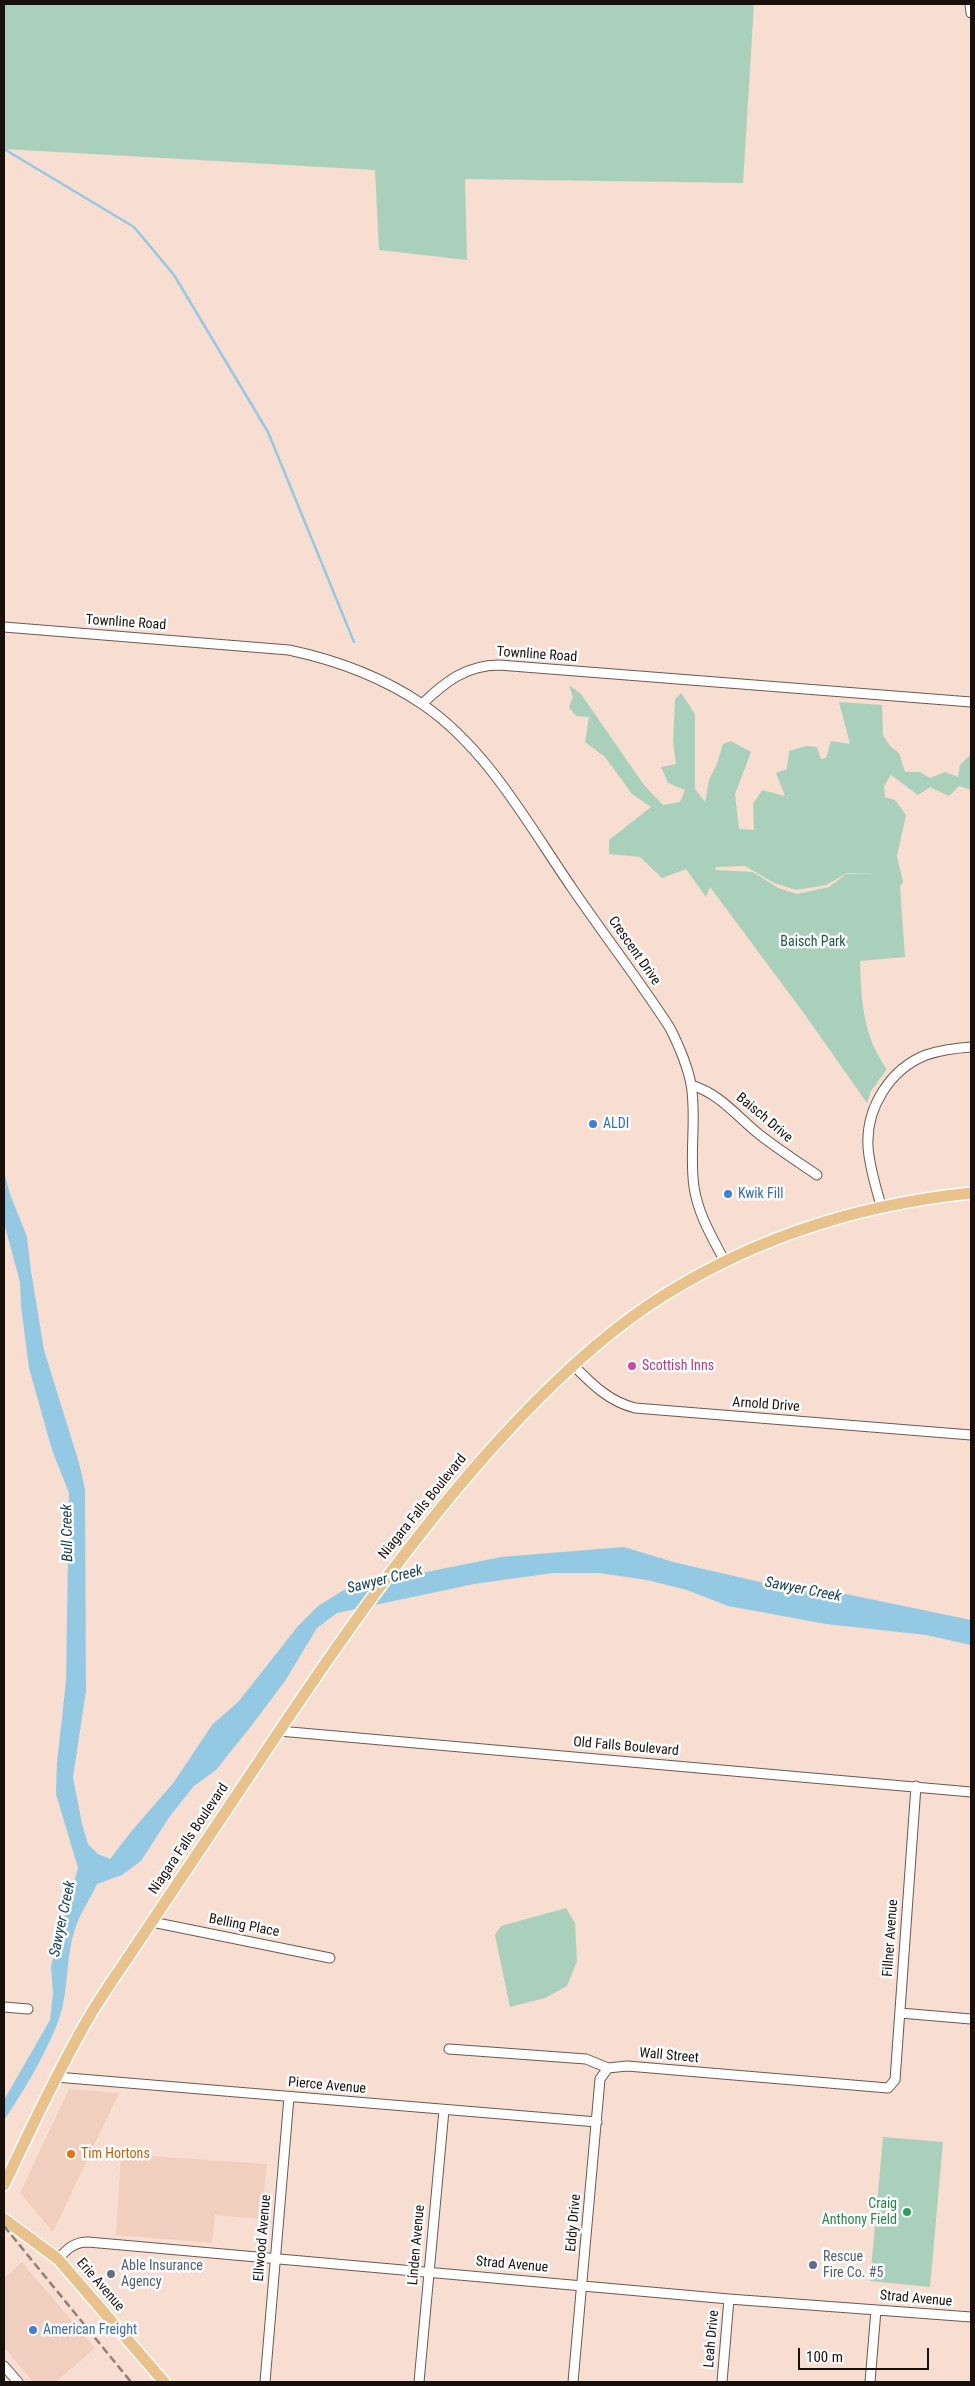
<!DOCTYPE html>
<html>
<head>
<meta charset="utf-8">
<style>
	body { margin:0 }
	#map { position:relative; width:975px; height:2386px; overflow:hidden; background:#f8ded1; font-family:"Roboto Condensed",sans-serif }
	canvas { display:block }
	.frame { position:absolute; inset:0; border:5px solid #19100c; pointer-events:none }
	.scale { position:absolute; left:798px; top:2348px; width:131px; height:22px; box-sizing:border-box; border:2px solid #19100c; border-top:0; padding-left:6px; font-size:15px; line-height:18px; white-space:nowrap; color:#19100c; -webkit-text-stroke:4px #fff; paint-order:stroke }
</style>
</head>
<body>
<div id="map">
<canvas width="975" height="2386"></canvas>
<div class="frame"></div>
<div class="scale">100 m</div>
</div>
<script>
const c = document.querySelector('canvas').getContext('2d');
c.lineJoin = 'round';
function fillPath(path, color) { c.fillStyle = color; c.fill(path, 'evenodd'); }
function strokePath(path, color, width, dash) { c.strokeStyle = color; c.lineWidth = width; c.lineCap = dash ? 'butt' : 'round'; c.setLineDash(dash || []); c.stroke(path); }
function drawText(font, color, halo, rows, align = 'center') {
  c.font = font + ' "Roboto Condensed",sans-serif'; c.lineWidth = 5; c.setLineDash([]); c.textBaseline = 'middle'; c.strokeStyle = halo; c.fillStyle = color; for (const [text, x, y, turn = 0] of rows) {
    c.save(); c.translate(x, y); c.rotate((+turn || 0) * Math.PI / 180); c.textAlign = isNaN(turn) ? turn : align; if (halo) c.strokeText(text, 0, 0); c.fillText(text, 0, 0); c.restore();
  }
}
fillPath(new Path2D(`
	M69 2089 119 2093 53 2232 20 2193Z
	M121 2154 267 2164 261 2219 215 2215 212 2243 116 2235Z
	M22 2262 95 2348 56 2382H33L4 2347V2278Z`), '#f1cfbf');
fillPath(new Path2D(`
	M4 4H754L743 183 465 179 467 260 379 250 375 170 4 149Z
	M569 685 581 694 644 785 663 805 680 802 685 790 668 783 661 767 676 764 673 742 675 699 681 693 695 714V789L705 802 709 780 716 766 723 744 731 741 751 752 735 794 739 829 754 830 753 804 762 790 785 796 776 773 787 769 789 751 806 746 817 747 821 759 826 758 831 741 850 744 839 702 882 705 883 735 890 746 899 753 905 772H920L930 778 945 772 958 777 960 765 971 754V790L959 786 949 796 930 787 918 795 891 775 884 786 885 797 895 800 906 815 897 856 903 882 900 887 905 957 860 961C861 999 863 1037 887 1069L871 1091 867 1103 803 1012 710 887 706 897 686 869 662 878 640 857 609 854V840L651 807 632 794 605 757 585 742 589 717 576 716 569 707 573 697ZM745 866 774 883 796 890 826 885 847 873 877 874H846L829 887 797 894 778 888 753 872 715 870 716 867Z
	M566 1908 575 1923 577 1961 567 1986 545 1998 510 2007 495 1935 501 1926Z
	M883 2137 943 2142 930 2287 870 2281Z`), '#a9d0bb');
fillPath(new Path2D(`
	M4 1172 10 1194 27 1237 31 1271 44 1350 79 1463 85 1489 86 1691 73 1777 82 1824 88 1844 98 1854 110 1859 130 1833 174 1782 212 1725 239 1701 298 1626 318 1606 347 1588 501 1557 624 1547 673 1562 795 1590 836 1592 971 1620V1645L926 1635 826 1624 728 1606 687 1590 647 1580 599 1573H553L474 1584 337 1613 317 1628 285 1681 252 1725 216 1770 194 1786 170 1816 141 1861 122 1875 97 1884C90 1900 79 1914 74 1932 67 1955 68 1981 63 2004 58 2034 22 2095 4 2120V2100L50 2020 53 1994 51 1966 78 1868 56 1794 57 1763 66 1681 69 1493 52 1450 29 1368 21 1306 20 1282 4 1223Z`), '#93c9e3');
strokePath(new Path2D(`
	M4 149 134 227 174 275 268 432 354 642`), '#93c9e3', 2.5);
const minor = new Path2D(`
	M970 4 971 13
	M4 627 289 650C336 660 382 677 422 704 487 748 528 824 572 888 604 935 639 980 670 1028 679 1046 687 1064 691 1084 697 1118 689 1153 694 1187 698 1214 712 1237 724 1260
	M422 704C445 682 466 665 499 665L971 702
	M691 1085C721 1094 737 1117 760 1135 778 1149 798 1162 817 1175
	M881 1206C876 1187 869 1166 868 1146 866 1108 890 1069 926 1055 941 1050 956 1048 971 1047
	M573 1365C592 1384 608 1401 635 1408L971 1435
	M279 1731 971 1792
	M152 1922 330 1958
	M4 2007 28 2009
	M900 2013 971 2019
	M449 2049 586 2059 608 2068 627 2066 888 2088 895 2080 916 1786
	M56 2077 597 2122
	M58 2259C67 2249 74 2242 88 2242L729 2299 971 2317
	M4 2366 18 2382
	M265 2382 289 2097
	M419 2382 444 2110
	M573 2382 600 2079 608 2068
	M722 2382 729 2299
	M870 2382 876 2310`);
const major = new Path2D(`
	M4 2185C31 2128 58 2071 89 2017 105 1990 124 1964 141 1938 180 1879 219 1821 258 1763 333 1650 410 1538 501 1438 545 1390 592 1344 646 1307 744 1241 854 1205 971 1193
	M4 2219 58 2259 164 2382`);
strokePath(minor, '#6e584d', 11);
strokePath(major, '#fff', 14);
strokePath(minor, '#fff', 9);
strokePath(major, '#e9c28b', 11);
strokePath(new Path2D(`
	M4 2226 131 2382`), '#917f76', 2.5, [8, 4]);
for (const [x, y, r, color] of [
	[593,1124,5,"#3f7fe0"],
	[728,1194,5,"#3f7fe0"],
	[632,1366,5,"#d1479c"],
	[71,2154,5,"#e8710a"],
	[907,2212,5,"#2e9e5b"],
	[813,2265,5,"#5c6f8a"],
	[111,2274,5,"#5c6f8a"],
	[33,2330,5,"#3f7fe0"]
]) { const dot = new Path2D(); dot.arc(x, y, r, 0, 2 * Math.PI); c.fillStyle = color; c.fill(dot); strokePath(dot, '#fff', 2); }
drawText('14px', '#19100c', '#fff', [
	["Townline Road",126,623,4],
	["Townline Road",537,655,4],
	["Crescent Drive",634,951,55],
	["Baisch Drive",764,1118,40],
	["Arnold Drive",766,1405,4],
	["Niagara Falls Boulevard",423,1507,-51],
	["Old Falls Boulevard",626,1747,5],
	["Niagara Falls Boulevard",189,1839,-56],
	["Belling Place",244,1926,11],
	["Fillner Avenue",891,1938,-86],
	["Wall Street",669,2056,5],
	["Pierce Avenue",327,2086,5],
	["Eddy Drive",574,2223,-85],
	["Ellwood Avenue",263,2238,-85],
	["Linden Avenue",417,2245,-85],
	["Strad Avenue",512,2265,5],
	["Erie Avenue",100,2285,49],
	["Strad Avenue",916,2299,5],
	["Leah Drive",712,2339,-85]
]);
drawText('14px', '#1c5a40', '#fff', [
	["Baisch Park",813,942]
]);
drawText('14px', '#366cbe', '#fff', [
	["ALDI",603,1124],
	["Kwik Fill",738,1194],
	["American Freight",43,2330]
], 'left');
drawText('14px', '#b23c85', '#fff', [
	["Scottish Inns",642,1366]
], 'left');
drawText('14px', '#c56008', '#fff', [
	["Tim Hortons",81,2154]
], 'left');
drawText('14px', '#27864d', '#fff', [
	["Craig",897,2204],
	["Anthony Field",897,2220]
], 'right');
drawText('14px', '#4e5e75', '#fff', [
	["Rescue",823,2257],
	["Fire Co. #5",823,2273],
	["Able Insurance",121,2266],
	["Agency",121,2282]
], 'left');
drawText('italic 15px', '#164456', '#fff', [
	["Bull Creek",68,1533,-91],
	["Sawyer Creek",385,1580,-14],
	["Sawyer Creek",803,1590,11],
	["Sawyer Creek",63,1919,-78]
]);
</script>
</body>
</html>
